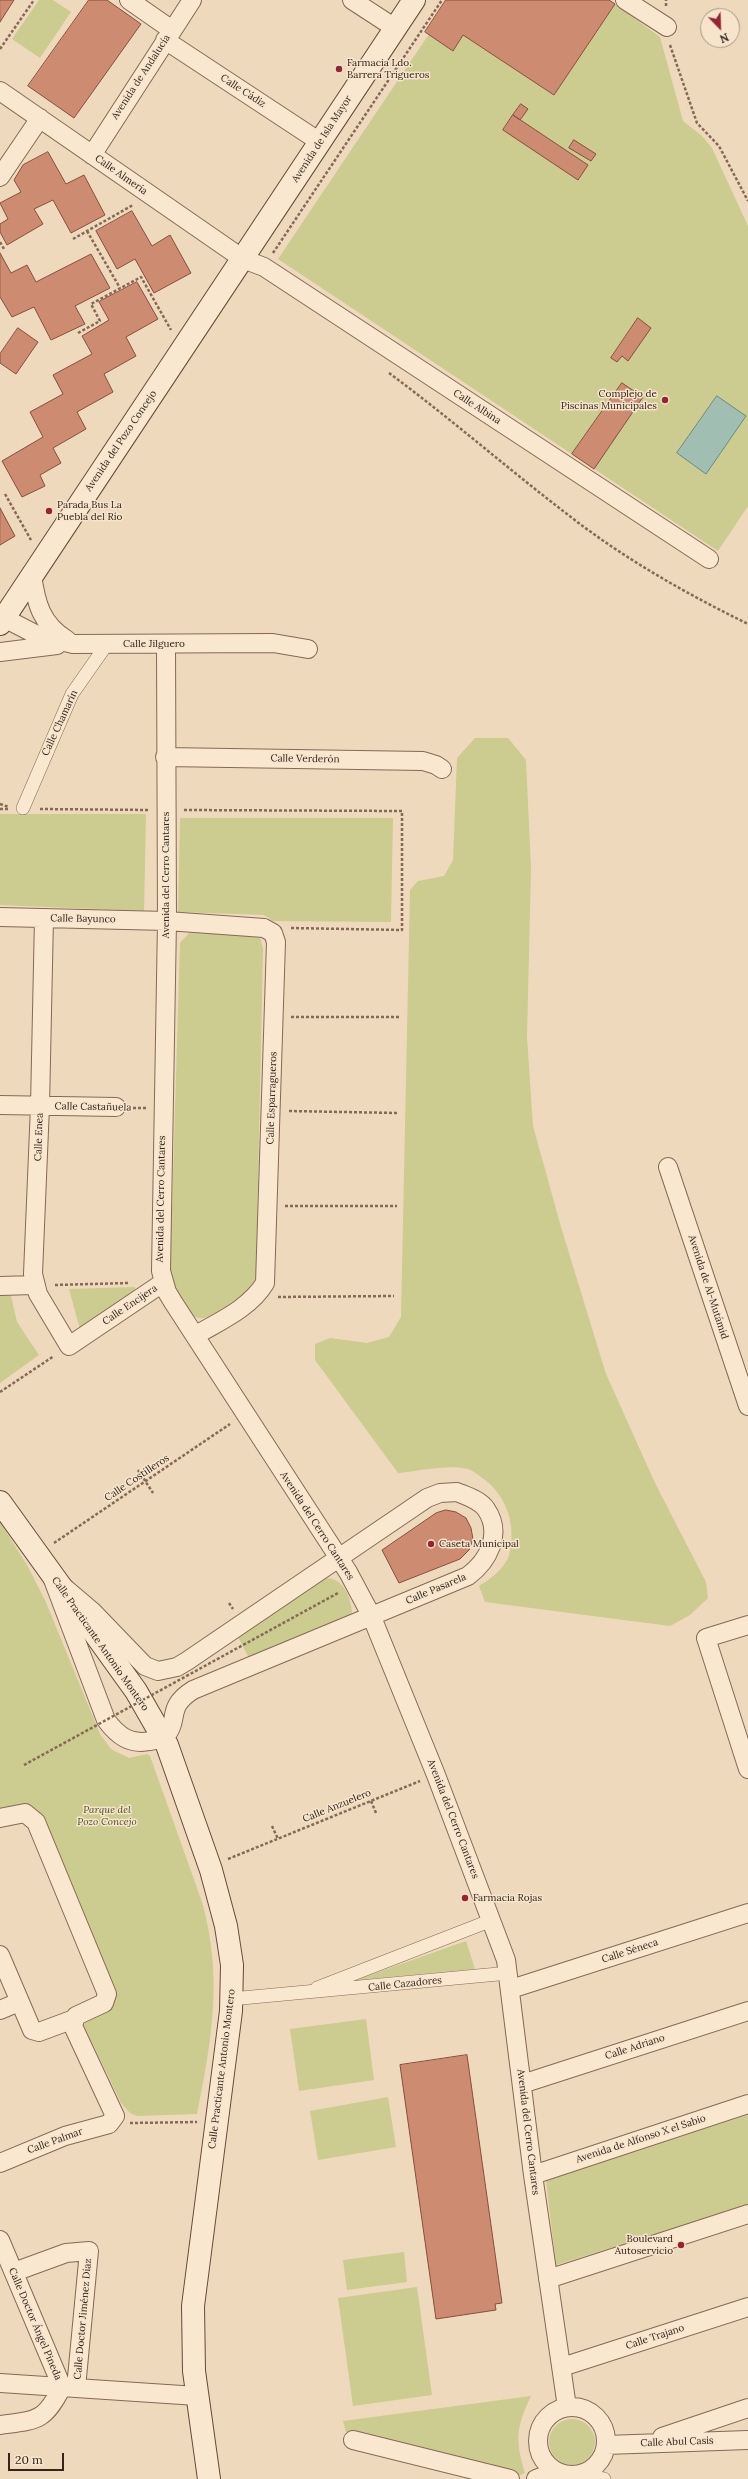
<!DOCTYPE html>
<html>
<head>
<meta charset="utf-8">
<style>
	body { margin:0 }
	#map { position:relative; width:748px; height:2479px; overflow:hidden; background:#eed9bc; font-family:Lora,serif }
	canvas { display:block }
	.north { position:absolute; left:700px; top:8px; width:40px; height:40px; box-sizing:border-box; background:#f6e4cc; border:1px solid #a89785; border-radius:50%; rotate:157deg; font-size:11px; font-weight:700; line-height:16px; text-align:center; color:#34241b }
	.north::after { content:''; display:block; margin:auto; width:14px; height:18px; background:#952534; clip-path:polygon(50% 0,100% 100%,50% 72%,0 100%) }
	.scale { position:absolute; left:8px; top:2453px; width:56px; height:18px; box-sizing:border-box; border:2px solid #34241b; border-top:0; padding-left:5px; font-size:12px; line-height:14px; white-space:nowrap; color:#34241b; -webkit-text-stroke:3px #f6e4cc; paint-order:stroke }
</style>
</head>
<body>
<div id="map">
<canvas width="748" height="2479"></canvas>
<div class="north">N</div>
<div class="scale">20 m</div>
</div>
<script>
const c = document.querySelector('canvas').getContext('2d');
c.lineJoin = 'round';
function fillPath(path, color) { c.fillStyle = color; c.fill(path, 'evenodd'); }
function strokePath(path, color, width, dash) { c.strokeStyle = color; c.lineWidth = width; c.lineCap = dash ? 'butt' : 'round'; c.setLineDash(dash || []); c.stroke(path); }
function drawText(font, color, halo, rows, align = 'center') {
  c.font = font + ' Lora,serif'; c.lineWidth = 3; c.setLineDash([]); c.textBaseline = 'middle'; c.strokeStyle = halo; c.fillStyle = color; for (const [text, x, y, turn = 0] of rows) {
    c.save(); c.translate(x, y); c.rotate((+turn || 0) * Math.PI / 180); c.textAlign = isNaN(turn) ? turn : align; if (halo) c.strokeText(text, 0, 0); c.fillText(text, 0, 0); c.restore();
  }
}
fillPath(new Path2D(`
	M39 0H53L71 12 40 58 12 39Z
	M615 4 660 37 683 121 702 136 712 148 748 226V506L718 551 278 259 429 34 453 50 463 35 554 95Z
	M475 738H508L526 760 531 868 527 1037 533 1126 561 1227 606 1374 655 1483 706 1582 708 1598 690 1615 670 1626 485 1602 479 1586C491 1579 508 1566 510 1551 516 1522 505 1493 481 1477 477 1474 472 1470 468 1469 446 1464 420 1471 398 1473L315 1360V1344L330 1338 367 1343 389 1337 401 1317 410 890 418 881 444 876 453 860 457 758Z
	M0 814H146L144 911 0 905Z
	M180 818H393L391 922 273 921 264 915 178 912Z
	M189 933 254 934 260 936 263 949 256 1277C250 1291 241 1296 228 1305 221 1309 213 1317 204 1318 186 1321 174 1289 170 1275L180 943Z
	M135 1287 136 1295 81 1333 69 1289Z
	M0 1295 11 1296 17 1322 39 1355 0 1383Z
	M0 1522 27 1565 45 1600 100 1734 111 1749 129 1758 147 1754 150 1756 202 1902C223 1977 212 2039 197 2114L137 2116 130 2113 121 2103 83 2024 111 2010 115 2001 116 1992 41 1817 35 1809 27 1805 0 1811Z
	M325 1578C344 1578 351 1597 352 1613L347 1619 249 1658 238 1637Z
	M466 1941 475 1969 356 1980Z
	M366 2019 374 2080 299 2091 290 2029Z
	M388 2097 396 2147 318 2160 310 2111Z
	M748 2114V2205L556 2265 546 2180Z
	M404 2252 407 2282 347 2290 343 2260Z
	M417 2287 432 2395 353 2406 338 2298Z
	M531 2396C516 2427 515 2440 525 2473L521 2475 346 2432 343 2421Z
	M549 2442a23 23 0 1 1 46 0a23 23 0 1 1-46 0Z`), '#cccb90');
const water = new Path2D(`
	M717 396 746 416 706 474 677 453Z`);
fillPath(water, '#a0bfb2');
strokePath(water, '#688c7f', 1);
const building = new Path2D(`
	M0 0H14L0 22Z
	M89 0H107L141 24 74 118 28 86Z
	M446 0H609L615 4 554 95 463 35 453 51 425 32Z
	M521 104 528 109 520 120 513 115Z
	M513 115 588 165 578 180 503 130Z
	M574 140 596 154 591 161 569 148Z
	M48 152 66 184 84 175 105 215 71 233 53 200 34 209 43 224 7 245 0 232V224L8 219 0 203 21 192 14 180 23 165Z
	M132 211 152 246 170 235 191 273 154 293 135 259 117 269 96 231Z
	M0 253 11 273 27 265 36 282 91 254 110 288 75 306 85 324 51 340 34 307 12 317 0 297Z
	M137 282 158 319 126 337 136 356 104 374 113 392 77 412 86 429 53 448 61 463 40 475 45 486 22 497 2 461 43 437 30 412 63 394 53 375 92 354 82 336 109 320 99 302Z
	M638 318 651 328 628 361 622 356 617 362 611 358Z
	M18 328 38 342 16 374 0 363V354Z
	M622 383 643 397 594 469 572 454Z
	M0 508 15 536 0 545Z
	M446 1510 456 1512 466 1518 471 1528 473 1539 469 1550 460 1559 399 1583 382 1550 436 1513Z
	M467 2055 502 2303 495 2304 496 2310 436 2319 400 2065Z`);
fillPath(building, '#cd8b71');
strokePath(building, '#854f3b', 1);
const pedestrian = new Path2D(`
	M23 808 72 694 107 644
	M317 1988 492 1920
	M231 1999 509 1973
	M578 2475 604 2479`);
const minor = new Path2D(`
	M129 0 172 30
	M352 0 395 28
	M625 0 667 27
	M165 40 320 142
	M0 91 243 259 264 267 709 559
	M92 155 192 0
	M0 177 40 118
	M32 575C36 603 41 624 67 640
	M4 618 39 636 73 644 273 643 308 649
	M166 644 167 921 161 1271 167 1292 173 1302 348 1572 371 1615 436 1775 506 1960 533 2175 567 2407
	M0 652 57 645
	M165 757 423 761 436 765 442 769
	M0 917 167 921 264 928 273 933 276 942 265 1283C250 1308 220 1321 196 1335
	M44 918 40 1106 33 1274 38 1294 69 1346 164 1282
	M0 1105 116 1107
	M668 1167 748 1406
	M0 1286 34 1285
	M457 1492C467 1496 480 1500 486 1509 503 1534 488 1561 468 1576L193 1690C166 1707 179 1720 167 1734 163 1739 156 1740 150 1741 130 1745 118 1736 106 1720L52 1577 92 1611 145 1666 158 1671 177 1667 187 1661 427 1498 440 1493Z
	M748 1625 706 1638 748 1769
	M0 1818 25 1813 36 1822 107 1994 104 2003 76 2016 73 2026 115 2116 109 2124 65 2136 0 2163
	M0 1955 32 2030 39 2032 74 2019
	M511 1989 748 1913
	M0 2010 19 2002
	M522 2084 748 2011
	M533 2175 748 2104
	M0 2240 62 2387C44 2422 37 2420 0 2425
	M14 2272 66 2253 89 2251 76 2388
	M548 2279 748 2214
	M562 2367 748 2307
	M0 2383 197 2396
	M538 2441a34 34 0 1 1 68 0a34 34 0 1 1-68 0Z
	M662 2437 748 2408
	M353 2440 510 2479
	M606 2445 748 2440
	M536 2479 555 2472`);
const secondary = new Path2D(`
	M0 624 414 0
	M0 1502 136 1691 167 1745 211 1870 226 1926 232 1965 231 2011 193 2306 194 2371 209 2479`);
strokePath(pedestrian, '#866955', 14);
strokePath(minor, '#866955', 20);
strokePath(secondary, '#674a39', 24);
strokePath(new Path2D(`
	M666 6V0
	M670 45 697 123 719 146 748 201
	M0 49 34 0
	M87 231 120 288
	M73 239 133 205
	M0 242 4 249
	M273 253 442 0
	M78 333 100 321 91 304 141 277 171 330
	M389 373C450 418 507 468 567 514 623 558 685 593 748 624
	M5 494 31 540
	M0 804 9 807
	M0 809H8
	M40 809 149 810
	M184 810 402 811V930L291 928
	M291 1017H400
	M133 1108H146
	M289 1111 398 1113
	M285 1206H397
	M55 1285 128 1283
	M278 1297 394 1296
	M0 1392 54 1356
	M138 1470 153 1493
	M54 1543 230 1424
	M229 1603 233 1609
	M265 1633 338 1593
	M371 1801 376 1813
	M272 1826 278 1839
	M228 1859 420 1781
	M130 2123 197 2122`), '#866955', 2.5, [3, 2]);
strokePath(pedestrian, '#f9e7cf', 13);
strokePath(minor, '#f9e7cf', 18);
strokePath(secondary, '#f9e7cf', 22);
strokePath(new Path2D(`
	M24 1765 265 1633`), '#866955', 2.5, [3, 2]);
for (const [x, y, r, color] of [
	[339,69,4,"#952534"],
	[665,400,4,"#952534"],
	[49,511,4,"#952534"],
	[431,1544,4,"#952534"],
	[465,1898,4,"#952534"],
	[681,2245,4,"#952534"]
]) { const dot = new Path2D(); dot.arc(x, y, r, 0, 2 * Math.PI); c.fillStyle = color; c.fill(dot); strokePath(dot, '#f6e4cc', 1.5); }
drawText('10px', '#34241b', '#f6e4cc', [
	["Farmacia Ldo.",347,63],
	["Barrera Trigueros",347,75],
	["Complejo de",657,394,"right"],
	["Piscinas Municipales",657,406,"right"],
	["Parada Bus La",57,505],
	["Puebla del Río",57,517],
	["Caseta Municipal",439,1544],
	["Farmacia Rojas",473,1898],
	["Boulevard",673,2239,"right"],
	["Autoservicio",673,2251,"right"]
], 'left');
drawText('10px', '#34241b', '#f6e4cc', [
	["Avenida de Andalucía",141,77,-57],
	["Calle Cádiz",243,91,33],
	["Avenida de Isla Mayor",322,139,-57],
	["Calle Almería",121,175,35],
	["Calle Albina",477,407,33],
	["Avenida del Pozo Concejo",121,441,-56],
	["Calle Jilguero",154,644],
	["Calle Chamarín",60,723,-65],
	["Calle Verderón",305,759,1],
	["Avenida del Cerro Cantares",166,875,-90],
	["Calle Bayunco",83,919,1],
	["Calle Esparragueros",272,1098,-88],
	["Calle Castañuela",93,1107,1],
	["Calle Enea",39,1137,-88],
	["Avenida del Cerro Cantares",161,1199,-89],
	["Avenida de Al-Mutámid",708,1287,72],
	["Calle Encijera",130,1305,-34],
	["Calle Costilleros",137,1478,-34],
	["Avenida del Cerro Cantares",317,1526,57],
	["Calle Pasarela",436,1589,-23],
	["Calle Practicante Antonio Montero",100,1644,55],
	["Calle Anzuelero",337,1806,-22],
	["Avenida del Cerro Cantares",453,1819,69],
	["Calle Séneca",630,1951,-18],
	["Calle Cazadores",405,1984,-6],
	["Calle Adriano",635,2047,-18],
	["Calle Practicante Antonio Montero",222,2069,-83],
	["Avenida del Cerro Cantares",528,2132,83],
	["Avenida de Alfonso X el Sabio",641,2139,-18],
	["Calle Palmar",55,2141,-20],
	["Calle Doctor Jiménez Díaz",83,2319,-85],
	["Calle Doctor Ángel Pineda",35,2324,67],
	["Calle Trajano",655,2337,-18],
	["Calle Abul Casis",677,2442,-2]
]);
drawText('italic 10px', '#4b5121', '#f6e4cc', [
	["Parque del",107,1810],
	["Pozo Concejo",107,1822]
]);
</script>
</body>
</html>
